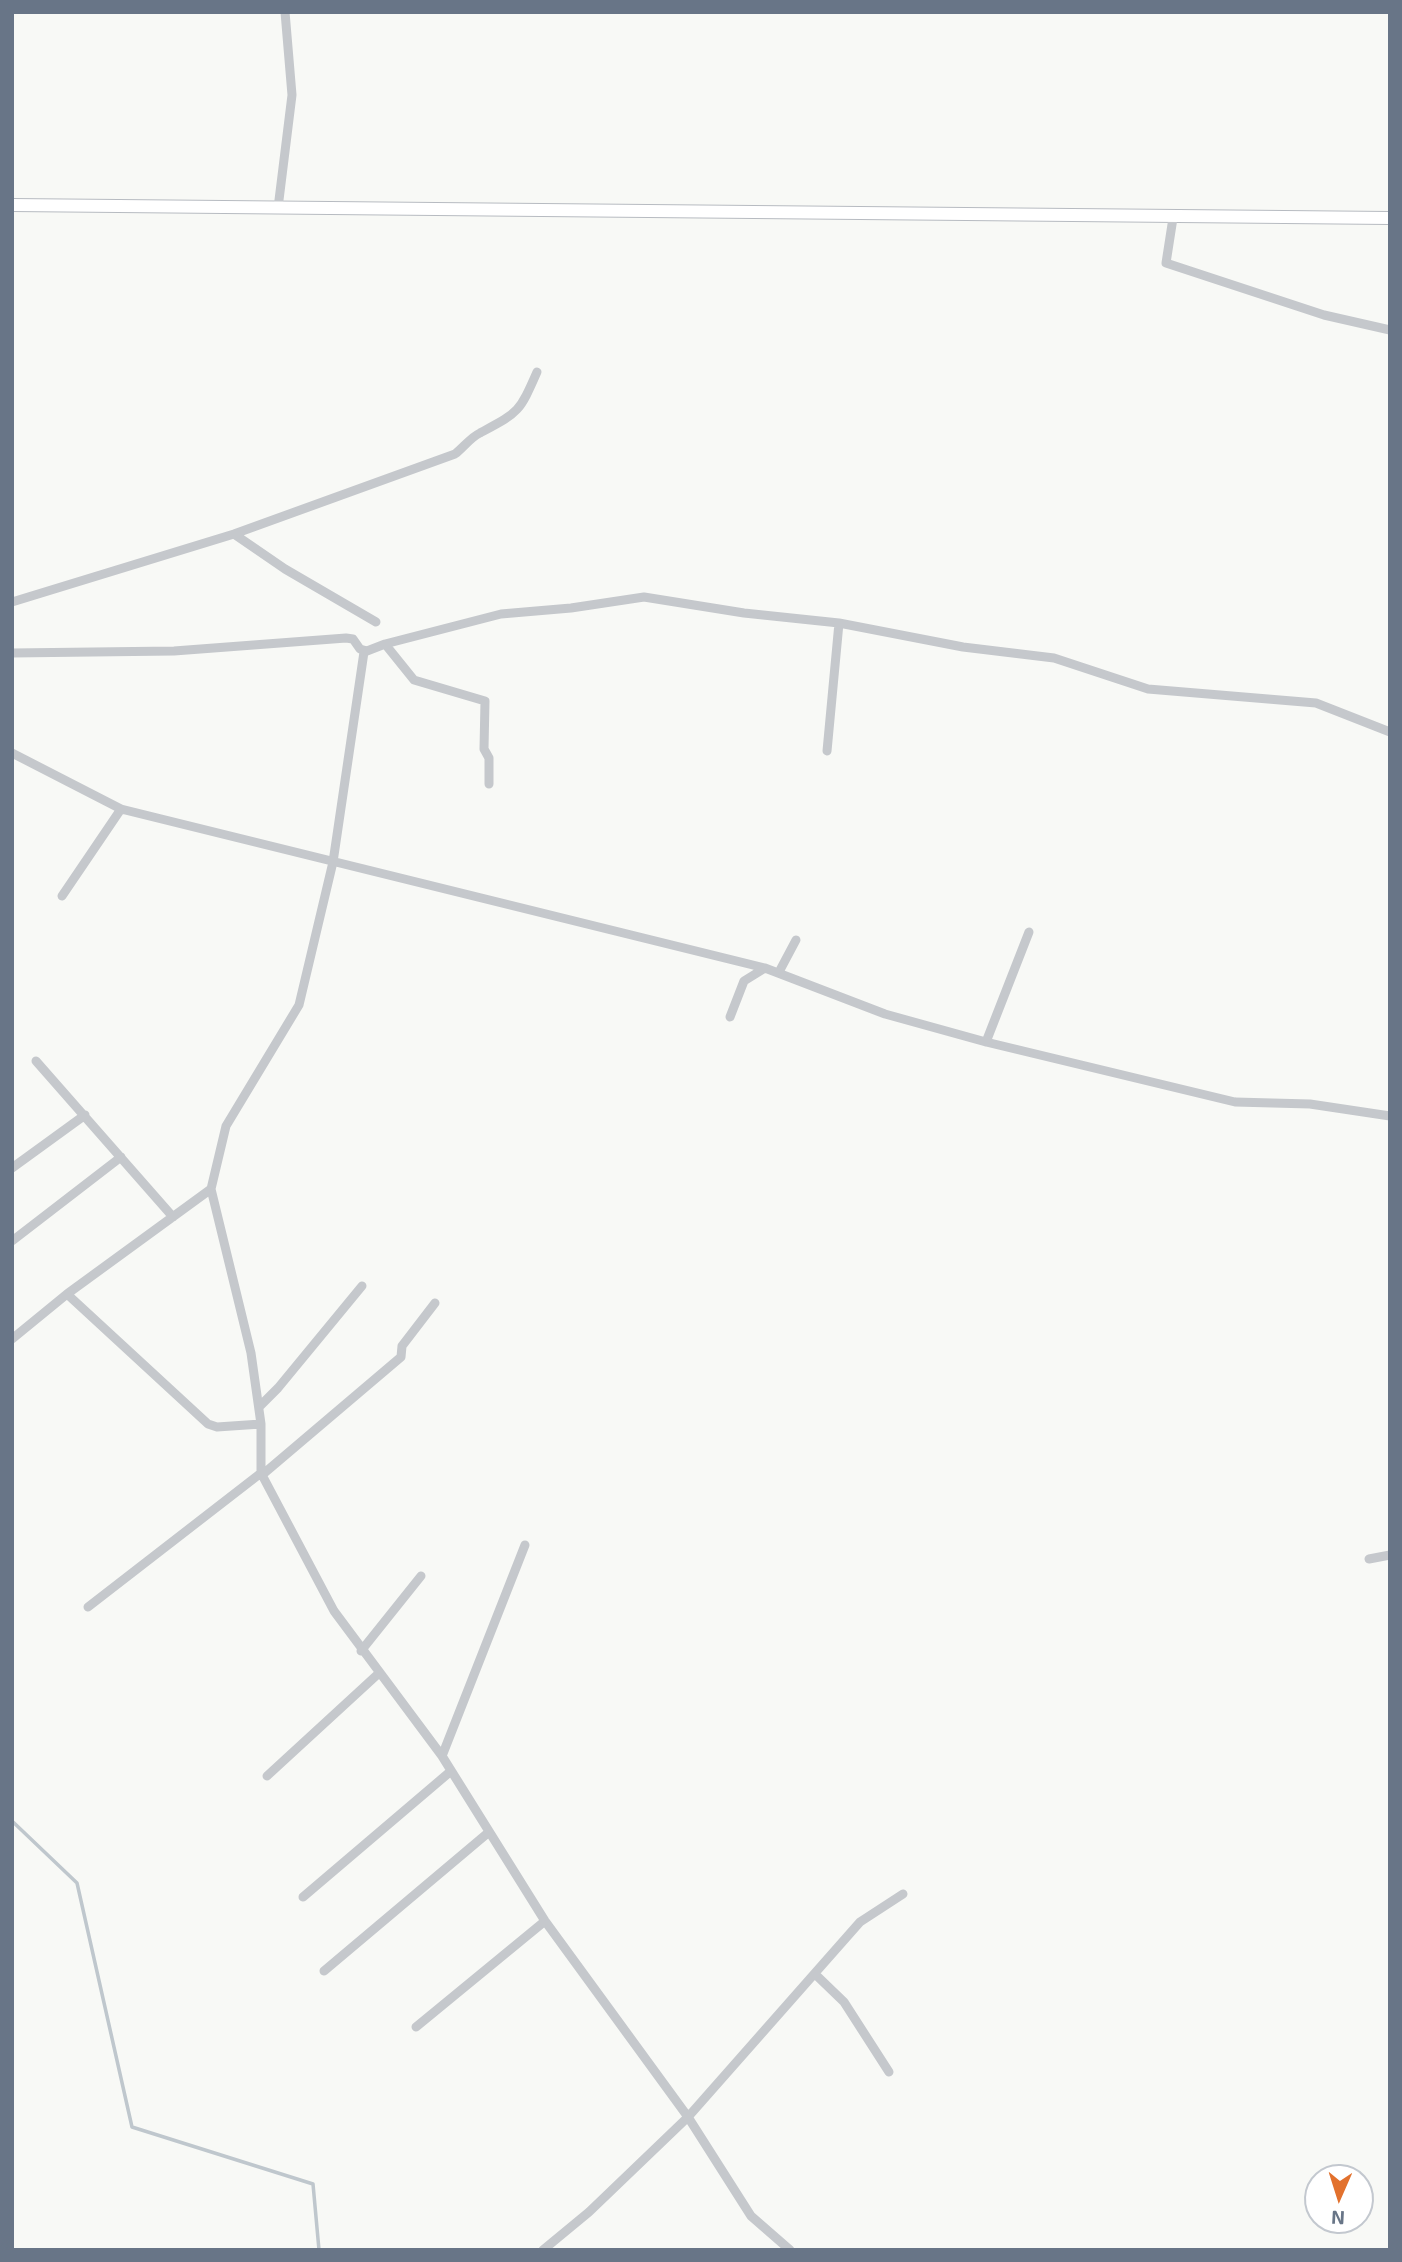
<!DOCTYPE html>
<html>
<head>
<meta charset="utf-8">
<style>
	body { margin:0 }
	#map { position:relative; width:1402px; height:2262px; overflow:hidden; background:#f8f9f6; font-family:"Exo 2",sans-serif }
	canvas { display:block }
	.frame { position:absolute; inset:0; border:14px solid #687587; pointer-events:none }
	.north { position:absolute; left:1304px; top:2164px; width:70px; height:70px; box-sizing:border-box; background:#fff; border:2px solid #c3c8cf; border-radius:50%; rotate:183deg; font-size:19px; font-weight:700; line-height:28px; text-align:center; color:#687587 }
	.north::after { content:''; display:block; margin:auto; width:24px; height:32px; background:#e2712d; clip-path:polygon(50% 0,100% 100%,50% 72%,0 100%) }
</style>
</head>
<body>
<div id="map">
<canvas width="1402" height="2262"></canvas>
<div class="frame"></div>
<div class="north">N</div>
</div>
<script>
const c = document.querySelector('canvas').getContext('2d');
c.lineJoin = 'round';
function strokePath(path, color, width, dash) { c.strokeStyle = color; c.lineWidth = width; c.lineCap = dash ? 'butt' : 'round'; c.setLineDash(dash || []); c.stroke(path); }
strokePath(new Path2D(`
	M12 1821 77 1883 132 2127 313 2184 319 2250`), '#bfc7cd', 3.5);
const secondary = new Path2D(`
	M12 205 1390 218`);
strokePath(secondary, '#b7bbc1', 14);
strokePath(new Path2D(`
	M278 208 292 95 285 12
	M1173 218 1166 263 1324 315 1390 330
	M234 534 285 569 376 622
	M12 602 234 534 455 454C463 448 471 437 480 433 519 412 519 413 537 372
	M385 644 414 680 485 701 484 749 489 758V784
	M364 652 333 862 299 1005 226 1126 211 1189 251 1353 261 1424V1473L334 1611 442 1756 545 1921 688 2117 751 2216 790 2250
	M12 653 174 651 346 638 353 639 360 649 367 651 385 644 501 614 571 608 644 597 744 613 839 623 963 647 1054 658 1148 689 1316 703 1390 732
	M827 751 839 623
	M12 753 121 809 765 968 885 1014 986 1042 1235 1102 1310 1104 1390 1116
	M62 896 121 809
	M779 972 796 940
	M730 1017 744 981 765 968
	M986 1042 1029 932
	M36 1061 173 1217
	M12 1168 85 1115
	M12 1241 121 1157
	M67 1294 208 1424 217 1427 261 1424
	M12 1339 67 1294 211 1189
	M259 1407 278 1388 362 1286
	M262 1475 401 1357 402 1346 435 1303
	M1369 1559 1390 1555
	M88 1607 261 1473
	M361 1651 421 1576
	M442 1756 525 1545
	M267 1776 378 1674
	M303 1897 451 1771
	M324 1971 489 1832
	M815 1974 844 2002 889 2072
	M416 2027 545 1921
	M543 2250 589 2212 688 2117 860 1922 903 1894`), '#c5c8cc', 9);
strokePath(secondary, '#fff', 12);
</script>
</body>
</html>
